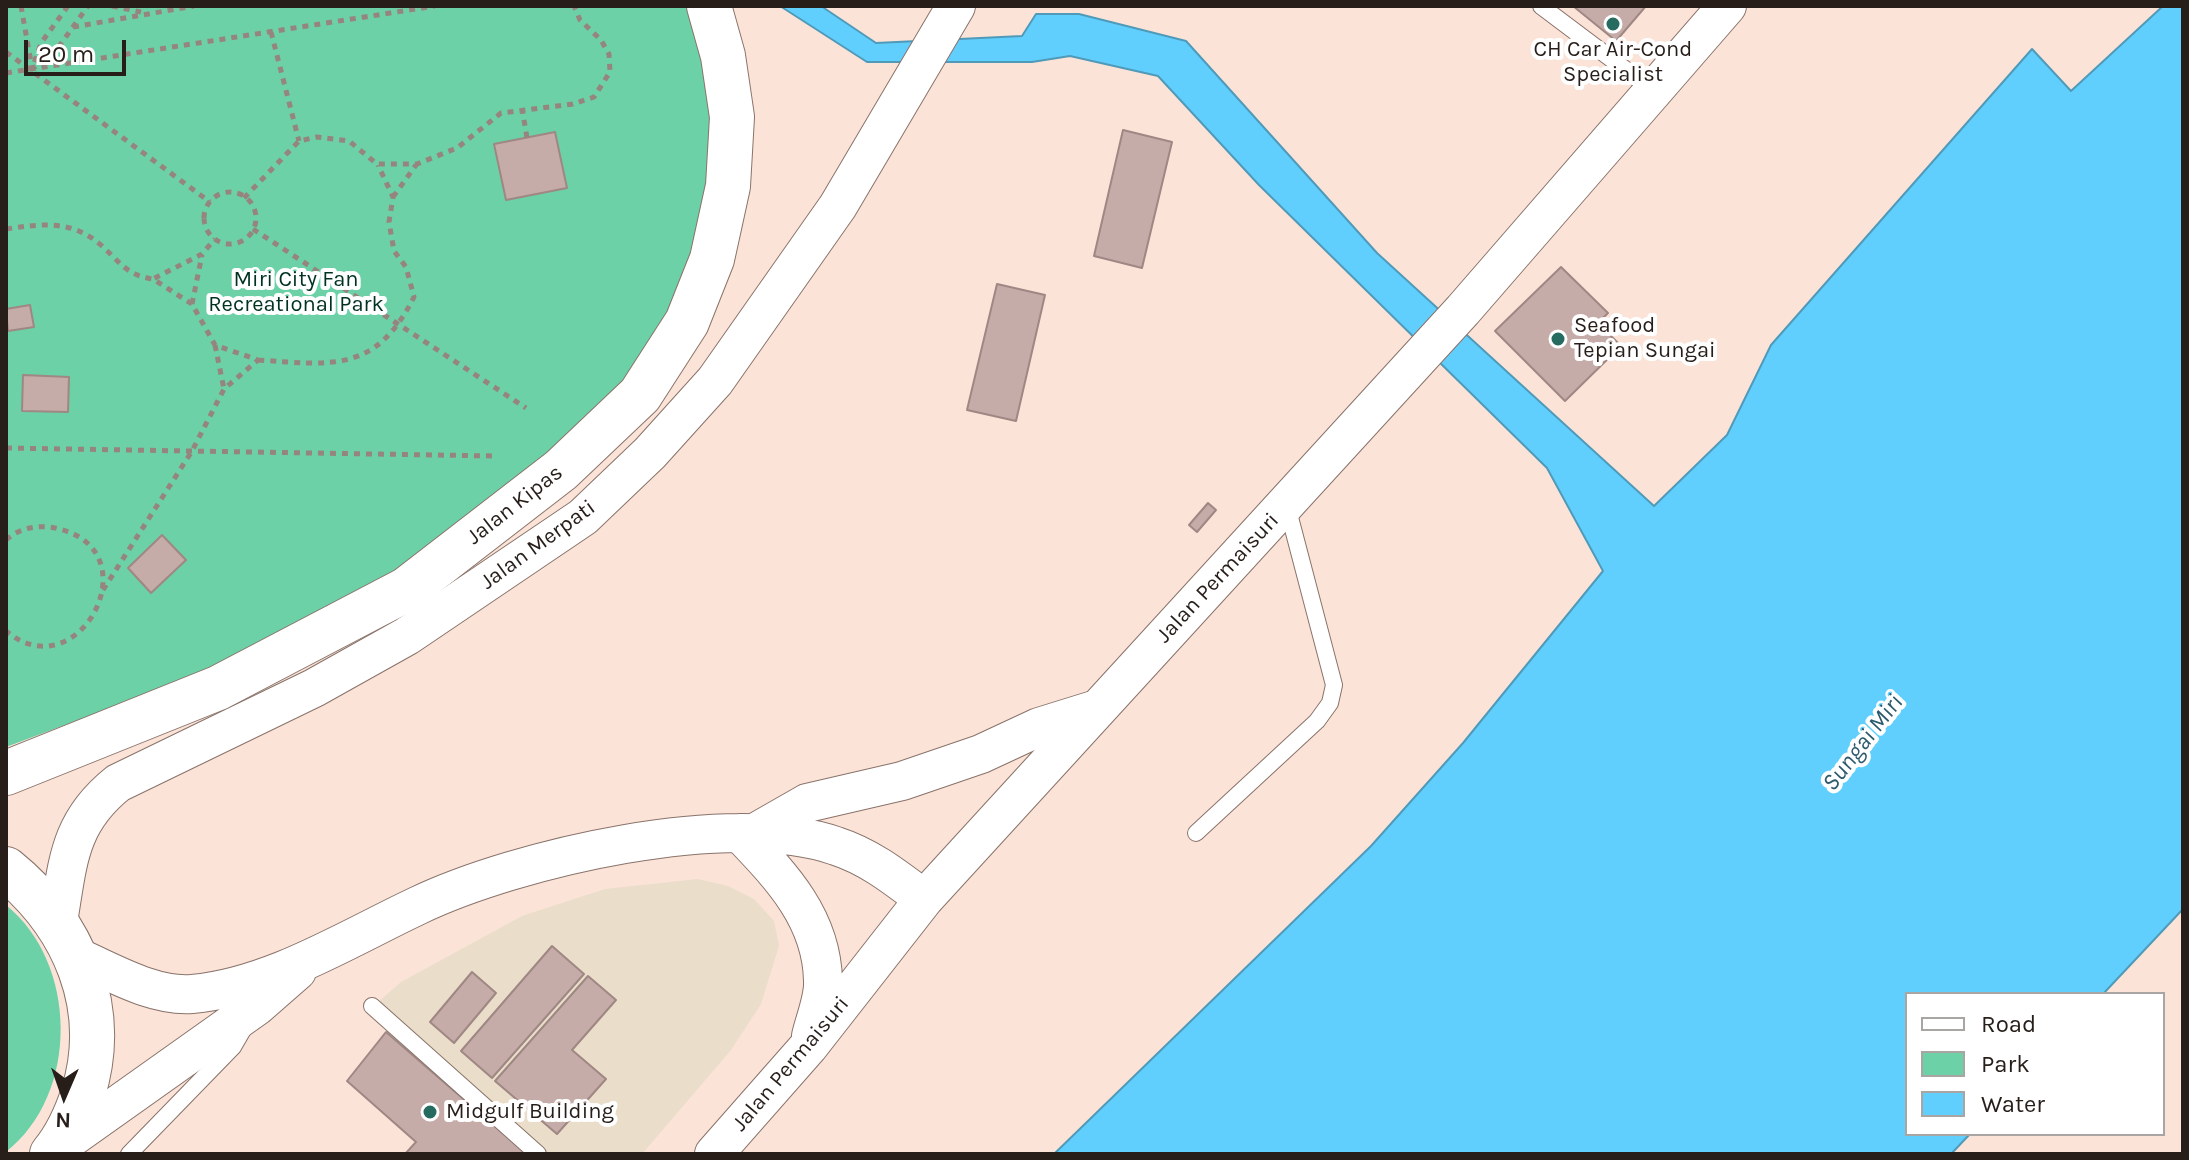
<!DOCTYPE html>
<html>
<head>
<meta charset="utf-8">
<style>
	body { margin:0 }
	#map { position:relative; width:2189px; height:1160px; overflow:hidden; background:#fbe3d8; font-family:Karla,sans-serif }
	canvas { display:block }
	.frame { position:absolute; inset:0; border:8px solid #271e1a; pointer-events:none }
	.legend { position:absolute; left:1905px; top:992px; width:260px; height:144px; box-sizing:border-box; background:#fff; border:2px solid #a9a5a3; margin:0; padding:10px 14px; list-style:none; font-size:24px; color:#271e1a }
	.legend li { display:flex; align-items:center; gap:16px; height:40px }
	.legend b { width:40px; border:2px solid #a9a5a3 }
	.north { position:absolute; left:24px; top:1056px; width:80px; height:80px; -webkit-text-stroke:6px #fff; paint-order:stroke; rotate:182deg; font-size:22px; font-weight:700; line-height:32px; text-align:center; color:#271e1a }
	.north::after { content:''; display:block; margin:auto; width:28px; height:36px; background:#271e1a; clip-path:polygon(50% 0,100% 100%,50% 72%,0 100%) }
	.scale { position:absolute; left:24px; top:40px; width:102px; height:36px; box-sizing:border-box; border:4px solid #271e1a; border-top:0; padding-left:10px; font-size:24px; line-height:28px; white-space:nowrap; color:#271e1a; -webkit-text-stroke:6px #fff; paint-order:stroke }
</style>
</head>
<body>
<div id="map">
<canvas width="2189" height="1160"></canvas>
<div class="frame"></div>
<ul class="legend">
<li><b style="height:10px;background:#fff"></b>Road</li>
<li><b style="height:22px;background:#6cd1a7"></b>Park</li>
<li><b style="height:22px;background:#61cffd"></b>Water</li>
</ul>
<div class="north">N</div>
<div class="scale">20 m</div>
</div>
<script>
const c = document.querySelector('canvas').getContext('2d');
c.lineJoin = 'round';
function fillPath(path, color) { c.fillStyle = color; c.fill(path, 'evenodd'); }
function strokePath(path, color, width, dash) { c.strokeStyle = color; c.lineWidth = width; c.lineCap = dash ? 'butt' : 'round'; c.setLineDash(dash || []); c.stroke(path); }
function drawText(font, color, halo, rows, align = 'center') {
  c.font = font + ' Karla,sans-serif'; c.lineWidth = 8; c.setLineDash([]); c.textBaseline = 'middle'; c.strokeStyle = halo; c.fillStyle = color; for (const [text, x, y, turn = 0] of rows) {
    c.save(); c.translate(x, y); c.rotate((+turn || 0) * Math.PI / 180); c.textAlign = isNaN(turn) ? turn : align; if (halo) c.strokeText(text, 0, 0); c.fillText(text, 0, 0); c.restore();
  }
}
fillPath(new Path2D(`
	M698 879 728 886 754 899 774 921 779 946 761 1004 731 1050 642 1154H550L377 1003 401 982 522 916 605 889Z`), '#eaddc9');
fillPath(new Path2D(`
	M6 6H690L698 24 718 145 696 239 677 295 638 366 497 500 395 570 193 677 6 747Z
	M6 905C78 963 80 1094 6 1152Z`), '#6cd1a7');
const water = new Path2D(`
	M780 6H821L876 43 1022 36 1036 14H1079L1186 41 1377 253 1654 506 1727 435 1771 345 2032 49 2071 91 2163 6H2183V909L2103 994H1907V1134H1970L1951 1154H1054L1371 846 1463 743 1603 571 1547 468 1259 185 1158 76 1070 56 1032 62H867Z`);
fillPath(water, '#61cffd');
strokePath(water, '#509ab9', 2);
const building = new Path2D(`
	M1573 6H1646L1616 41Z
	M1123 130 1172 142 1142 268 1094 256Z
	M555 132 567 188 506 200 494 144Z
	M1561 267 1608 313 1598 323 1621 346 1565 401 1495 331Z
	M997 284 1045 295 1016 421 967 410Z
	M30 305 34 327 8 331 6 309Z
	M23 375 69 377 68 412 22 411Z
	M1208 503 1216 510 1197 532 1189 525Z
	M162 535 186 560 151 593 128 568Z
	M552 946 584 974 492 1078 461 1051Z
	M472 972 496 993 454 1043 430 1022Z
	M588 976 616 1000 572 1050 606 1079 557 1134 495 1081Z
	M386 1032 527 1154H405L416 1142 347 1081Z`);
fillPath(building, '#c6aca8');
strokePath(building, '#9f8783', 2);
const service = new Path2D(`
	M1541 6 1654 91
	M1196 833 1317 721 1330 703 1334 685 1287 506
	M372 1006 538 1154
	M129 1154 233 1047 244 1028`);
const tertiary = new Path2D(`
	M758 831 807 803 902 781 981 754 1039 727 1097 709
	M740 833C781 876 822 918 823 981 824 998 815 1019 811 1036
	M58 922C68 863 68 823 118 783L314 688 407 636 583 517 650 453 715 381 838 206 956 6
	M77 957C112 972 153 997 192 994 271 987 347 939 417 906 517 858 731 809 836 846 870 857 896 878 924 899
	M57 1148 257 1006 297 971
	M714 1154 809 1046 924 899 1463 310 1727 6`);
const secondary = new Path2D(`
	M6 773 218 688 407 589 561 470 640 395 687 322 712 259 728 186 732 117 723 56 709 6
	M6 869C74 924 110 1007 83 1094 76 1115 66 1137 52 1154`);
strokePath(service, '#89736a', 18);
strokePath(tertiary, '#89736a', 40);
strokePath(secondary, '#89736a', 46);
strokePath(new Path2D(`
	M21 6 32 68
	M68 6 41 43 32 69 55 52 88 6
	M112 6 141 12
	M73 27 194 6
	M271 32 299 141
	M6 52 210 202
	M6 73 435 6
	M522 108 527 138
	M204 218a26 26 0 1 1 52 0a26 26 0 1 1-52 0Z
	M393 197 416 165
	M244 198 299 141 317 137 349 141 377 164H417L457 148 501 113 573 104 594 97 610 72 609 54 601 40 580 20 574 6
	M6 229C41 224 72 219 102 246 120 262 126 275 153 279
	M253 229 526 408
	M192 304 202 255
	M215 345 224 389
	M258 360C332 365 376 373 414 297L406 267 394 251 389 222 393 197 378 165
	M6 448 496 456
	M6 540C20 527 41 524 59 529 153 552 78 692 6 631
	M103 590 192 451 224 389 258 360 215 345 192 304 153 279 202 254 215 239`), '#96857e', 5, [6, 6]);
strokePath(service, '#fff', 16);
strokePath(tertiary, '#fff', 38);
strokePath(secondary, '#fff', 44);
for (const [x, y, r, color] of [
	[1613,24,8,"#266b5f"],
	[1558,339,8,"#266b5f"],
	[430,1112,8,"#266b5f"]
]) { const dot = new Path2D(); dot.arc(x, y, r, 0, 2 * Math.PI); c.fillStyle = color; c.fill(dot); strokePath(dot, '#fff', 3); }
drawText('22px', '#271e1a', '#fff', [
	["CH Car Air-Cond",1613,50,"center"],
	["Specialist",1613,75,"center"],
	["Seafood",1574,326],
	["Tepian Sungai",1574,351],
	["Midgulf Building",446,1112]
], 'left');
drawText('22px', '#003222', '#fff', [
	["Miri City Fan",296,280],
	["Recreational Park",296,305]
]);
drawText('22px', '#271e1a', '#fff', [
	["Jalan Kipas",515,505,-38],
	["Jalan Merpati",538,545,-36],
	["Jalan Permaisuri",1218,578,-47],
	["Jalan Permaisuri",791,1064,-50]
]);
drawText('italic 24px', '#2c5a6d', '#fff', [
	["Sungai Miri",1863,743,-52]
]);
</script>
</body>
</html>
